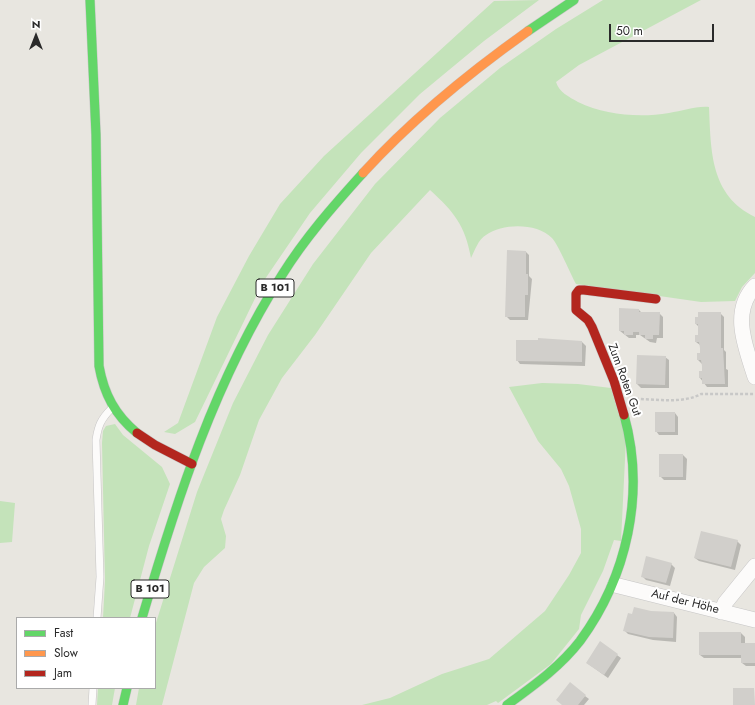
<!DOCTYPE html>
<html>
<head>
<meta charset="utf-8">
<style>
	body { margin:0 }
	#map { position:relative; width:755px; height:705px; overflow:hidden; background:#e8e6e0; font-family:Jost,sans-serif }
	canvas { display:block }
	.legend { position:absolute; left:16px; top:617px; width:140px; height:72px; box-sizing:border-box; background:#fff; border:1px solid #aaa; margin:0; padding:5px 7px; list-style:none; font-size:12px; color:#2a2a2a }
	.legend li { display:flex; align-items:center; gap:8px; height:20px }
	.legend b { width:20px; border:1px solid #aaa }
	.north { position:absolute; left:16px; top:16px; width:40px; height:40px; -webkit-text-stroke:3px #fff; paint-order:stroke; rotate:0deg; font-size:11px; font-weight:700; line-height:16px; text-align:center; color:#2a2a2a }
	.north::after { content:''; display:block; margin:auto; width:14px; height:18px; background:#2a2a2a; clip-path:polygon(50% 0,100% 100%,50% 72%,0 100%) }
	.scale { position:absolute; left:609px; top:24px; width:105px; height:18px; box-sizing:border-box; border:2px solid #2a2a2a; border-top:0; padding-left:5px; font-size:12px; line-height:14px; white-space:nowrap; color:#2a2a2a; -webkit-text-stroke:3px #fff; paint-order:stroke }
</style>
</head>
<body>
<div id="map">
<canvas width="755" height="705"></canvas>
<ul class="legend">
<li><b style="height:5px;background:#63d668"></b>Fast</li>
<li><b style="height:5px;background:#ff974d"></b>Slow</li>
<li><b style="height:5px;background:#b3261e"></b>Jam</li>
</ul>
<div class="north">N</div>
<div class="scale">50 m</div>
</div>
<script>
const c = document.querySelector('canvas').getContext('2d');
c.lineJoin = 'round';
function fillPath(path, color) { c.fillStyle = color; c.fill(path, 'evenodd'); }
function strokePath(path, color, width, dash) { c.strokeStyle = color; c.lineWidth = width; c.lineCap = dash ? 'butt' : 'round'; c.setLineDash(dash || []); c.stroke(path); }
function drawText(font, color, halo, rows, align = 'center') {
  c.font = font + ' Jost,sans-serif'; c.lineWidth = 4; c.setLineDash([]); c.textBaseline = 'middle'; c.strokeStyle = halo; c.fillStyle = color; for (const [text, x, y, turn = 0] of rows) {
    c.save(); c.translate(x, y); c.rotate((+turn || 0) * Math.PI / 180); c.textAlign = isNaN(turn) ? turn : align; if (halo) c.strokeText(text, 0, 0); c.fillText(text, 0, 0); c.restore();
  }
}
fillPath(new Path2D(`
	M539 0 484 41 420 94 361 153 310 213 263 282 195 422 175 434 164 432 178 423 217 317 249 256 280 204 324 156 494 1Z
	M603 0H701L579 65 556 82C559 92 569 97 578 102 605 115 639 118 669 113 683 111 695 106 709 107 711 151 710 195 755 217V273L742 287 735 301 701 302 576 284C570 273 559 246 552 238 537 223 503 223 486 235 478 240 475 250 471 258 465 225 454 212 430 190L371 253 315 335 282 378 259 420 240 475 224 510 221 519 226 536 225 548 204 567 194 583 162 705H136L139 688H155V626L197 492 233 403 268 335 313 264 375 184 440 118 500 68 556 29Z
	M542 383 578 384 611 388 626 439 621 541 614 540 603 571 581 615 579 629 551 664 498 703 496 701 487 705H362L390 698 442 674 489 659 545 611 569 575 581 553V529L569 486 561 469 538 441 509 387Z
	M115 424 123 435 162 467 170 484 149 546 130 618H103L105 581 102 443 103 431 106 426Z
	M0 501 15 503 12 542 0 543Z
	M98 688H115L112 705H97Z`), '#c4e3ba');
fillPath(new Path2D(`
	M526 252 529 255V276L532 279 528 320H510L506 316Z
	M639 310 642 313H659L663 317V338H657L656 343 650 342 640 335H636V338H629L620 331Z
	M720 313 724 317V350L726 352V369L728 370V387H707L700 378 703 372 702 364 698 360 701 354 700 345 696 342 699 336V327L696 324Z
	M582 342 586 346 585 366 520 364 517 360Z
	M665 357 669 360V388H641L637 384Z
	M675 413 678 417V435H659L656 431Z
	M683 455 687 459 686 480H664L660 476Z
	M737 541 741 545 735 570 699 561 695 558Z
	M671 564 675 568 670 586 646 580 642 576Z
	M650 612 674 613 677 617 676 642 653 640 628 634 624 630 633 615Z
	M741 633 745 637V644H755V666H746L742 663V658H704L700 655Z
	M600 643 621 658 608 678 587 663Z
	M585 696 589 699 584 705H563Z`), '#0003');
fillPath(new Path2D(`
	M507 250 526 251V274H528V295H525V317H505Z
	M619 308 639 309V312H660L659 335H653V339H645V335H639V332H633V335H624V331H619Z
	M698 312H721V348H723L725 384H702V378H699V371H702V366L701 360H697V353H700V348L699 342H695V335H698V324H695V317H698Z
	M538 338 582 341V362L516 361V340H538Z
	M637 355 666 356 665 385 636 384Z
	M655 412H675V432H655Z
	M659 454H683V477H659Z
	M701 531 738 540 731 567 694 558Z
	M646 556 672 563 666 583 641 577Z
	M634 607 651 611 674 612 673 638 649 637 623 631 628 613 632 614Z
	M699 632H741V643H755V663H741V655H699Z
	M600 641 618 654 604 675 586 663Z
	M570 682 586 695 578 705H562L556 700Z
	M733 688H754L755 705H733Z`), '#d1cfcb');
const lane = new Path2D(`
	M97 618 100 577 96 440C98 426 101 419 111 409
	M92 705 93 688`);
const street = new Path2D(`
	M755 286C730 312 746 348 755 377
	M615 585 755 620
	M721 612 725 603 755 566`);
const fast = new Path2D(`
	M90 0 96 135 99 366C104 394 115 415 137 433
	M528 31 574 0
	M142 618C177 499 215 380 282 275 305 238 334 205 363 173
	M123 705 127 688
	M507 705C533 686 560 667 580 641 627 577 646 493 624 415`);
const slow = new Path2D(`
	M363 173C412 119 469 73 528 31`);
const jam = new Path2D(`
	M624 415 614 381 592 327 588 320 576 310V294L579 290H584L656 299
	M137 433 155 445 192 464`);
strokePath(lane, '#c6c5c5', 8);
strokePath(street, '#c6c5c5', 16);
strokePath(fast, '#c6c5c5', 10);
strokePath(slow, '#c6c5c5', 10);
strokePath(jam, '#c6c5c5', 10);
strokePath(new Path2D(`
	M636 399C657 399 682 404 701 394H755`), '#c8c8c7', 2.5, [3, 2]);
strokePath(lane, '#fcfbfa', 7);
strokePath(street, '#fcfbfa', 15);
strokePath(fast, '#63d668', 9);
strokePath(slow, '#ff974d', 9);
strokePath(jam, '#b3261e', 9);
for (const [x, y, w] of [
	[275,288,38],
	[150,589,38]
]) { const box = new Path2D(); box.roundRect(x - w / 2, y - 9, w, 18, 3); c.fillStyle = '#fff'; c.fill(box); strokePath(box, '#2a2a2a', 1); }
drawText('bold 11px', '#2a2a2a', null, [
	["B 101",275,288],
	["B 101",150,589]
]);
drawText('12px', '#2a2a2a', '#fff', [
	["Zum Roten Gut",624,380,70],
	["Auf der Höhe",685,602,14]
]);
</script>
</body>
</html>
